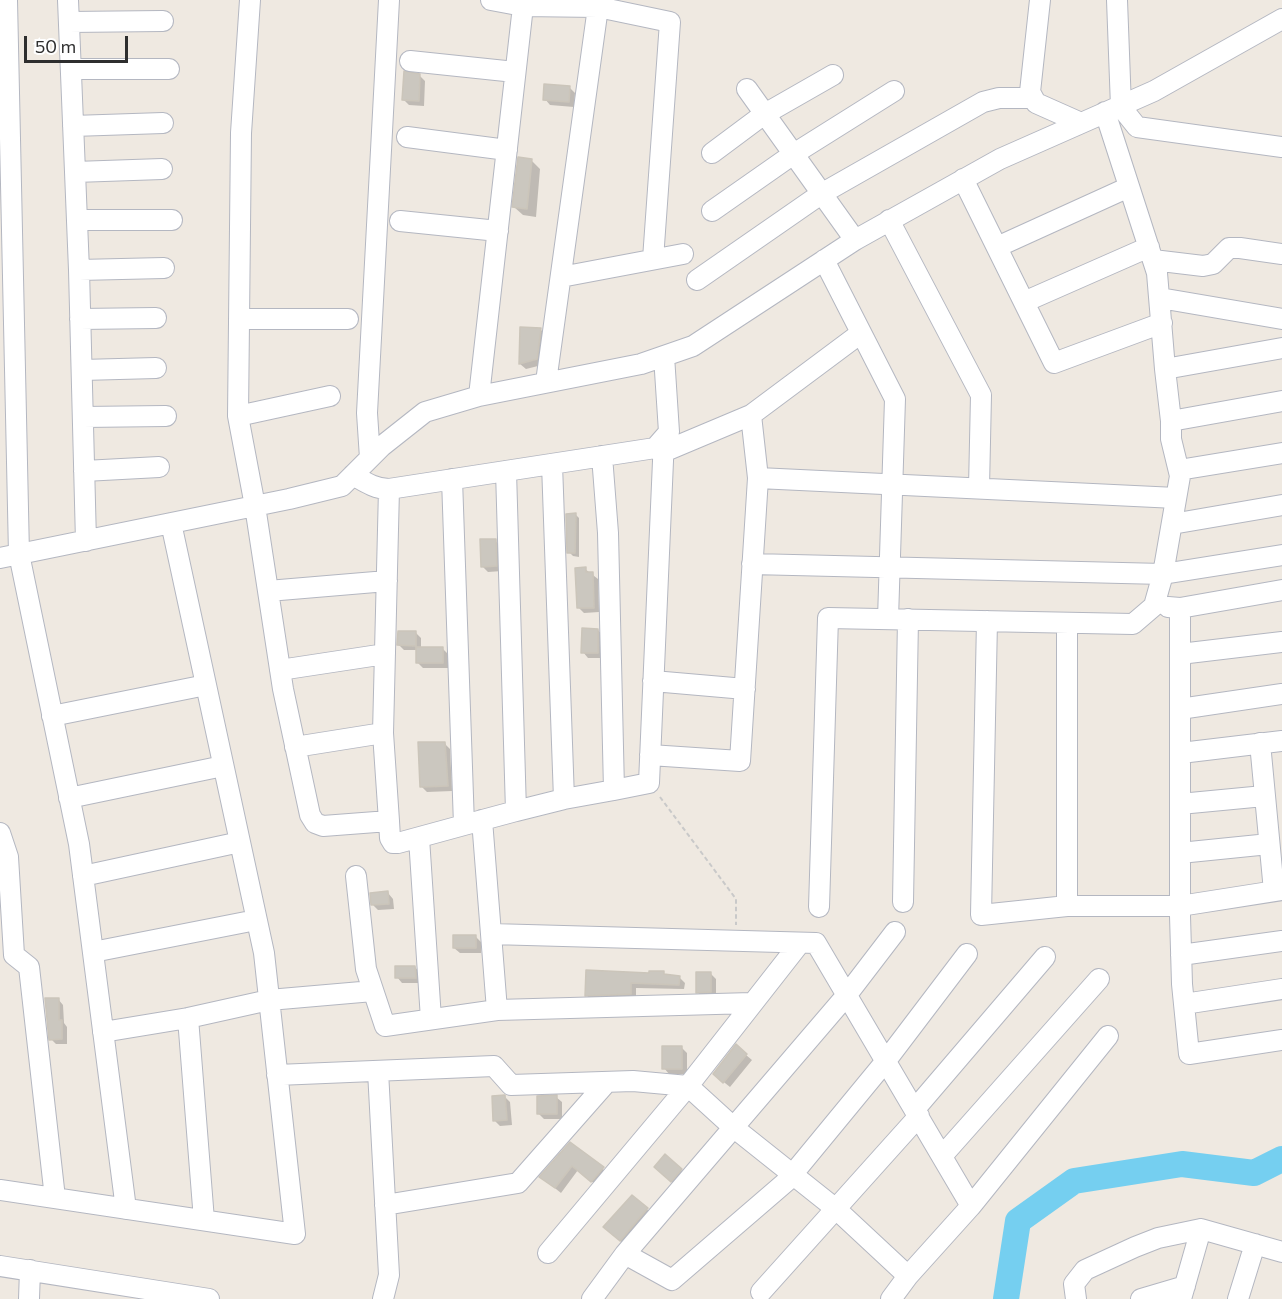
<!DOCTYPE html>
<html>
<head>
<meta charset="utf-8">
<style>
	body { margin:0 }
	#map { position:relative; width:1282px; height:1299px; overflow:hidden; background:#efe9e1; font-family:Commissioner,sans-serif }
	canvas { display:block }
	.scale { position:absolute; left:24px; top:36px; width:104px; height:27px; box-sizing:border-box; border:3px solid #2e2e2e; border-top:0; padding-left:8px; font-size:18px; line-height:21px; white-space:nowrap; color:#2e2e2e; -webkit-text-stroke:4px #fff; paint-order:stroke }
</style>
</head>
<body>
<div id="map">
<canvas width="1282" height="1299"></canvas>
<div class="scale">50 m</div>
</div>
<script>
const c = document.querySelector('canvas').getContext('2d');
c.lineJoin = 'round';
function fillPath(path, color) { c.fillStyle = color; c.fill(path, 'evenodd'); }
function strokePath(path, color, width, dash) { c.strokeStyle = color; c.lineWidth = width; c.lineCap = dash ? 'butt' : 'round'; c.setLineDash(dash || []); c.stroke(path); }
fillPath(new Path2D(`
	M420 76 425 81 424 106 409 105 404 100Z
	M570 88 575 93 574 107 550 105 545 99Z
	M531 160 540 169 536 217 523 215 514 207Z
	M522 329 541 330 546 335 542 365 526 369 520 364Z
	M575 514 579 518V557L573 556 569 552Z
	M495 541 501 546 502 571 488 572 482 566Z
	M585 569 598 579 599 612 584 613 578 607Z
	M598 630 603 636V658H588L583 652Z
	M416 633 421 638V649H443L448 654V668H423L418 663V650H404L399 645Z
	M445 744 450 749 452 791 427 792 421 786Z
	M388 893 393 899 394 909 378 910 373 905Z
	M476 937 481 942V953H460L454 948Z
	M415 967 420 973 421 983H402L397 977Z
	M663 973 667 976 679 977 685 983 684 989 636 988V999L592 1000 586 995 651 975Z
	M711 974 716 979V997H703L697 992Z
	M58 999 63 1005 64 1023 67 1027V1044H56L51 1039Z
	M681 1047 687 1053V1074H669L664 1068Z
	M746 1055 752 1060 730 1087 720 1079Z
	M505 1097 510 1102 512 1125 500 1126 495 1121Z
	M556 1097 562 1102V1119H544L538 1113Z
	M570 1144 608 1173 597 1186 578 1170 561 1193 541 1177Z
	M681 1170 686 1175 677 1186 661 1172Z
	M633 1197 653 1215 626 1246 611 1233Z`), '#0003');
strokePath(new Path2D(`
	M1006 1299 1018 1221 1074 1181 1182 1164 1254 1173 1282 1159`), '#75cff0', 26);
const building = new Path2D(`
	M404 71 420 74 419 101 402 100Z
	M544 84 570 86 569 102 543 100Z
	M518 157 532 159 527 209 512 207Z
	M520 327 541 328 537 359 519 364Z
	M576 513 575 553H567L566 514Z
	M480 539H496L497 566 481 567Z
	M586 567V572H593L594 608H577L575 568Z
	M582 628 598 629V653H581Z
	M398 631H416V646L397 645Z
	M416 647H443V663H416Z
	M418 742H445L448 786 420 787Z
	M388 891 389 904 371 905 370 893Z
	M453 935H476V948H453Z
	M395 966H415L416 978H395Z
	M586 970 649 973V971H664V974L680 976 679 985 631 983V994L585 996Z
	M696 972H711V992L696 993Z
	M45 998H59V1020H62V1039L49 1040Z
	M736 1044 747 1054 723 1083 713 1074Z
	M662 1046H682V1069H662Z
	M505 1095 507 1120 493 1121 492 1096Z
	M557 1095V1114H537V1096Z
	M570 1142 604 1167 591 1182 572 1166 555 1188 539 1177Z
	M665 1154 682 1169 671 1182 654 1167Z
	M632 1195 648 1208 620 1241 603 1227Z`);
fillPath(building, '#cbc7bf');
strokePath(building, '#cbc5ba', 1.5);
const minor = new Path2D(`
	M7 0 19 554 79 844 126 1209
	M68 0 79 270 86 541
	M250 0 241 133 238 416 255 506 283 689 310 815 315 823 323 826 389 821 383 733 389 489 655 448 669 432 664 356
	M491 0 523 6 598 7 670 22 653 259
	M1040 0 1030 92 1036 103 1081 123
	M1117 0 1121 107 1137 127 1282 147
	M69 22 163 21
	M410 61 515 72
	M71 69H169
	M747 89 855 240
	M73 126 163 123
	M407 137 507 150
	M712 153 763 115 833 75
	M75 172 162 169
	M963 179 1054 363 1162 323
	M712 211 792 155 894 91
	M77 220H172
	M889 220 981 395 979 488
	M400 221 498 231
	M997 247 1129 187
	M824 260 895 399 888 619
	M1153 260 1203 266 1213 264 1229 248H1240L1282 254
	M79 270 164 268
	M561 277 683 254
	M697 280 821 194 983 102 999 98H1032
	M1160 298 1282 319
	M1024 302 1149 247
	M80 319 156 318
	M239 319H348
	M1165 369 1282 348
	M82 370 156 368
	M546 382 599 0
	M479 396 523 6
	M238 416 330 396
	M83 417 166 416
	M1171 421 1282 401
	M663 452 751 415 861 333
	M370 458 367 413 389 0
	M1179 470 1282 453
	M84 471 159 467
	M353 475C365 482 375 489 389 489
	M758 478 1176 498
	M1172 524 1282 505
	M0 558 289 499 342 486 382 446 425 412 479 396 641 364 693 346 855 240 1000 159 1154 91 1282 19
	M752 564 1163 574 1282 555
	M268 591 387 581
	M1168 607 1180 608 1282 590
	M1180 608V916L1182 984 1189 1054 1282 1040
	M987 621 981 915 1067 906H1180L1282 890
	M1067 623V906
	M1180 654 1282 642
	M280 670 385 654
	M653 681 745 689
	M1180 709 1282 694
	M52 716 206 685
	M1260 743 1274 891
	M295 747 383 733
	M1181 753 1282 741
	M650 755 740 761 758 478 751 415
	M614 790 649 783 664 438
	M69 798 223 766
	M564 799 614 790 608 533 602 456
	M1180 804 1264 796
	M516 811 564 799 552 464
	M482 820 497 1010
	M389 821 390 838 393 843H398L464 825 452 479
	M464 825 516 811 506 471
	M0 833 8 857
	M419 838 431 1019
	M1180 853 1269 844
	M0 858 8 857 14 955 29 967 55 1198
	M83 876 240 842
	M356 876 366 969 385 1026 497 1010 752 1003
	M903 902 908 619
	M819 907 828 618 1133 624 1154 606 1163 574 1180 476 1171 439V421L1165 369 1157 273 1105 112
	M491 934 816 943 971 1206
	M93 952 256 920
	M1181 955 1282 941
	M1184 1004 1282 989
	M188 1018 204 1220
	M103 1032 188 1018 269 1000 373 991
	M378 1071 389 1275 383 1299
	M277 1075 494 1066 511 1085 633 1081 688 1086 733 1127 836 1209 908 1276
	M915 1109 1045 957
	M942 1156 1099 979
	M0 1190 295 1234 264 953 171 523
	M385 1205 518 1183 607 1082
	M548 1253 688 1086 800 943
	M625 1254 672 1280 787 1181 885 1062 967 954
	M0 1266 209 1299
	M761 1292 919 1116
	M29 1299 30 1270
	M592 1299 625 1254 846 996 895 932
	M891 1299 908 1276 971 1206 1108 1036
	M1076 1299 1074 1284 1085 1270 1135 1247 1158 1238 1201 1229
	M1141 1299 1185 1286
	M1181 1299 1201 1229 1282 1252
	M1238 1299 1255 1244`);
strokePath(minor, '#b4b7c1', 22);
strokePath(new Path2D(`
	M660 797 736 899V925`), '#c9c9c9', 2, [4.5, 3]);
strokePath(minor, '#fff', 20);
</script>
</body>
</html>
